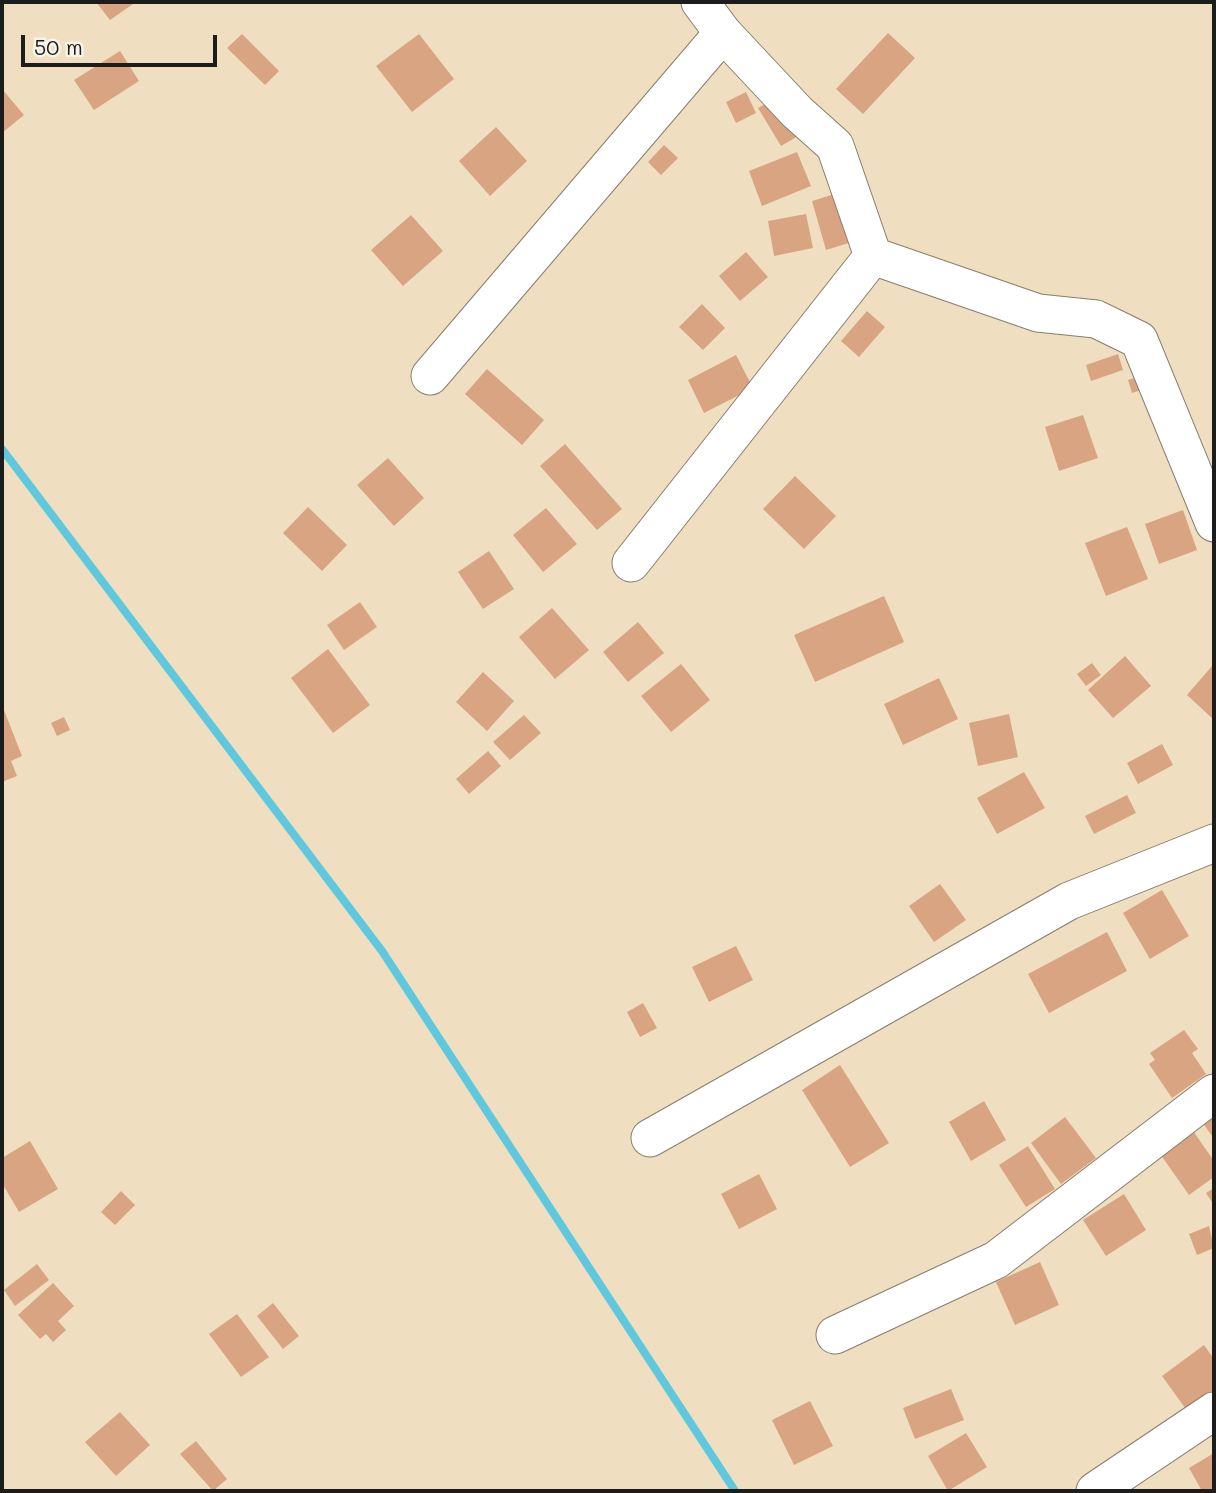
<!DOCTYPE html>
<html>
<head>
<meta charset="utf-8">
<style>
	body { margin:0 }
	#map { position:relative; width:1216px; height:1493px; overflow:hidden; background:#efdfc0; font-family:Mali,sans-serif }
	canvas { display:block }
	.frame { position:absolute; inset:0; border:4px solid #1c1c1c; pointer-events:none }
	.scale { position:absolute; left:21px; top:35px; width:196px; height:32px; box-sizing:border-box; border:4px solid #1c1c1c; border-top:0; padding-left:9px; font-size:21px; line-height:24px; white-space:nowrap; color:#1c1c1c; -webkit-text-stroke:5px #f7f3e8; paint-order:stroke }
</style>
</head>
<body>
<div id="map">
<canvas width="1216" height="1493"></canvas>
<div class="frame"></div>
<div class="scale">50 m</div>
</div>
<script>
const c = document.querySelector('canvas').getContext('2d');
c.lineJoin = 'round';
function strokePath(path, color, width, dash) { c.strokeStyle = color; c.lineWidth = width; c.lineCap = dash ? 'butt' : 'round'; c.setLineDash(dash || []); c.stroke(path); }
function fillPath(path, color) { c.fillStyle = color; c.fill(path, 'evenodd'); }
strokePath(new Path2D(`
	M2 449 382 951 735 1491`), '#60c8dd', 8);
fillPath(new Path2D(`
	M96 2H136L110 20Z
	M888 33 915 58 863 114 836 89Z
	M242 34 279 71 265 85 227 48Z
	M419 34 454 79 412 112 376 66Z
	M120 51 139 81 94 110 74 80Z
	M2 89 24 115 2 133Z
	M746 92 756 113 736 123 726 102Z
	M777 97 800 135 781 146 758 108Z
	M496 127 527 161 490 196 459 161Z
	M664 145 678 158 661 175 648 162Z
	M797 152 811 186 762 206 749 171Z
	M841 192 855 241 826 250 812 201Z
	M806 214 813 248 774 256 768 221Z
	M411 215 443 251 403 286 371 250Z
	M746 252 768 277 740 301 719 276Z
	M702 304 725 328 703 350 679 327Z
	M867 311 885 327 859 357 841 341Z
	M1118 354 1123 370 1091 381 1086 365Z
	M736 355 753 388 704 413 688 380Z
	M487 369 544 420 522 445 465 394Z
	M1147 374 1151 387 1132 393 1128 380Z
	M1083 415 1098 458 1059 471 1045 427Z
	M565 444 622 509 597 530 540 466Z
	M388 458 424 498 394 526 357 485Z
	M795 476 836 516 804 549 763 509Z
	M308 507 347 545 322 571 283 533Z
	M546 508 577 544 543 572 513 535Z
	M1183 510 1197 550 1159 564 1145 524Z
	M1127 527 1148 579 1106 596 1085 543Z
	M489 551 514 589 483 609 458 572Z
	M884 596 904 642 815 682 794 635Z
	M360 602 377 627 344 650 327 625Z
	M552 608 589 650 555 679 519 637Z
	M638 622 664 653 628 682 603 652Z
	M328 649 370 705 333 733 291 678Z
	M1125 656 1151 686 1113 718 1088 690Z
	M1092 663 1101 675 1086 686 1077 674Z
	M681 664 710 700 671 732 641 696Z
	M1212 666 1214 668V720L1187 695Z
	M483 672 514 701 487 731 456 702Z
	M939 678 958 719 903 745 884 704Z
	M2 705 22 756 11 761 17 776 2 782Z
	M1009 714 1018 757 978 766 969 723Z
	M524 715 541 733 510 760 493 742Z
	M64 717 70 730 57 736 51 723Z
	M1162 744 1173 765 1138 784 1127 763Z
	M488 751 501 766 469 794 456 779Z
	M1024 772 1045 808 997 834 977 798Z
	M1127 795 1136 813 1094 834 1085 816Z
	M940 884 966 920 934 942 909 906Z
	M1162 890 1189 936 1150 959 1123 913Z
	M1107 932 1127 971 1049 1013 1028 974Z
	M736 946 753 980 709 1002 692 967Z
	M643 1003 657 1028 640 1037 627 1012Z
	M1184 1030 1198 1049 1192 1053 1206 1074 1172 1098 1149 1064 1155 1060 1150 1053Z
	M840 1065 889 1143 850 1167 802 1090Z
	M984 1101 1006 1140 971 1161 949 1122Z
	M1214 1115V1139L1203 1123Z
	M1065 1117 1096 1158 1061 1184 1031 1143Z
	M1191 1128 1214 1161V1177L1189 1195 1158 1151Z
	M30 1141 58 1189 19 1212 2 1183V1158Z
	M1028 1146 1055 1189 1026 1207 999 1165Z
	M759 1174 777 1209 739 1229 721 1194Z
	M1214 1188V1205L1206 1193Z
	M121 1191 135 1205 115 1225 101 1212Z
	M1124 1194 1146 1230 1106 1256 1083 1220Z
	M1209 1226 1214 1248 1197 1255 1189 1234Z
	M1040 1262 1059 1305 1015 1325 996 1282Z
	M37 1264 49 1280 15 1306 4 1290Z
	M53 1283 74 1306 58 1321 66 1330 53 1342 46 1334 40 1339 18 1315Z
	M273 1303 299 1336 283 1349 257 1316Z
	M237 1314 269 1357 241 1377 209 1334Z
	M1204 1345 1214 1359V1392L1188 1412 1162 1376Z
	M951 1389 964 1420 915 1439 903 1408Z
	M810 1401 833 1446 794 1465 772 1420Z
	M120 1412 150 1445 116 1476 85 1442Z
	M966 1433 987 1467 948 1491 928 1456Z
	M196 1441 227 1479 213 1491 180 1454Z
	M1214 1453V1491H1202L1189 1468Z`), '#d9a481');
const minor = new Path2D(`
	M700 2 723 33 797 112 835 146 873 256 1038 313 1096 319 1139 340 1214 523
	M430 376 723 33
	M631 563 873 256
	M650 1138 1069 901 1214 843
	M835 1335 996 1260 1214 1093
	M1095 1491 1214 1411`);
strokePath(minor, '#867e6e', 39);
strokePath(minor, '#fff', 37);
</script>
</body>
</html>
